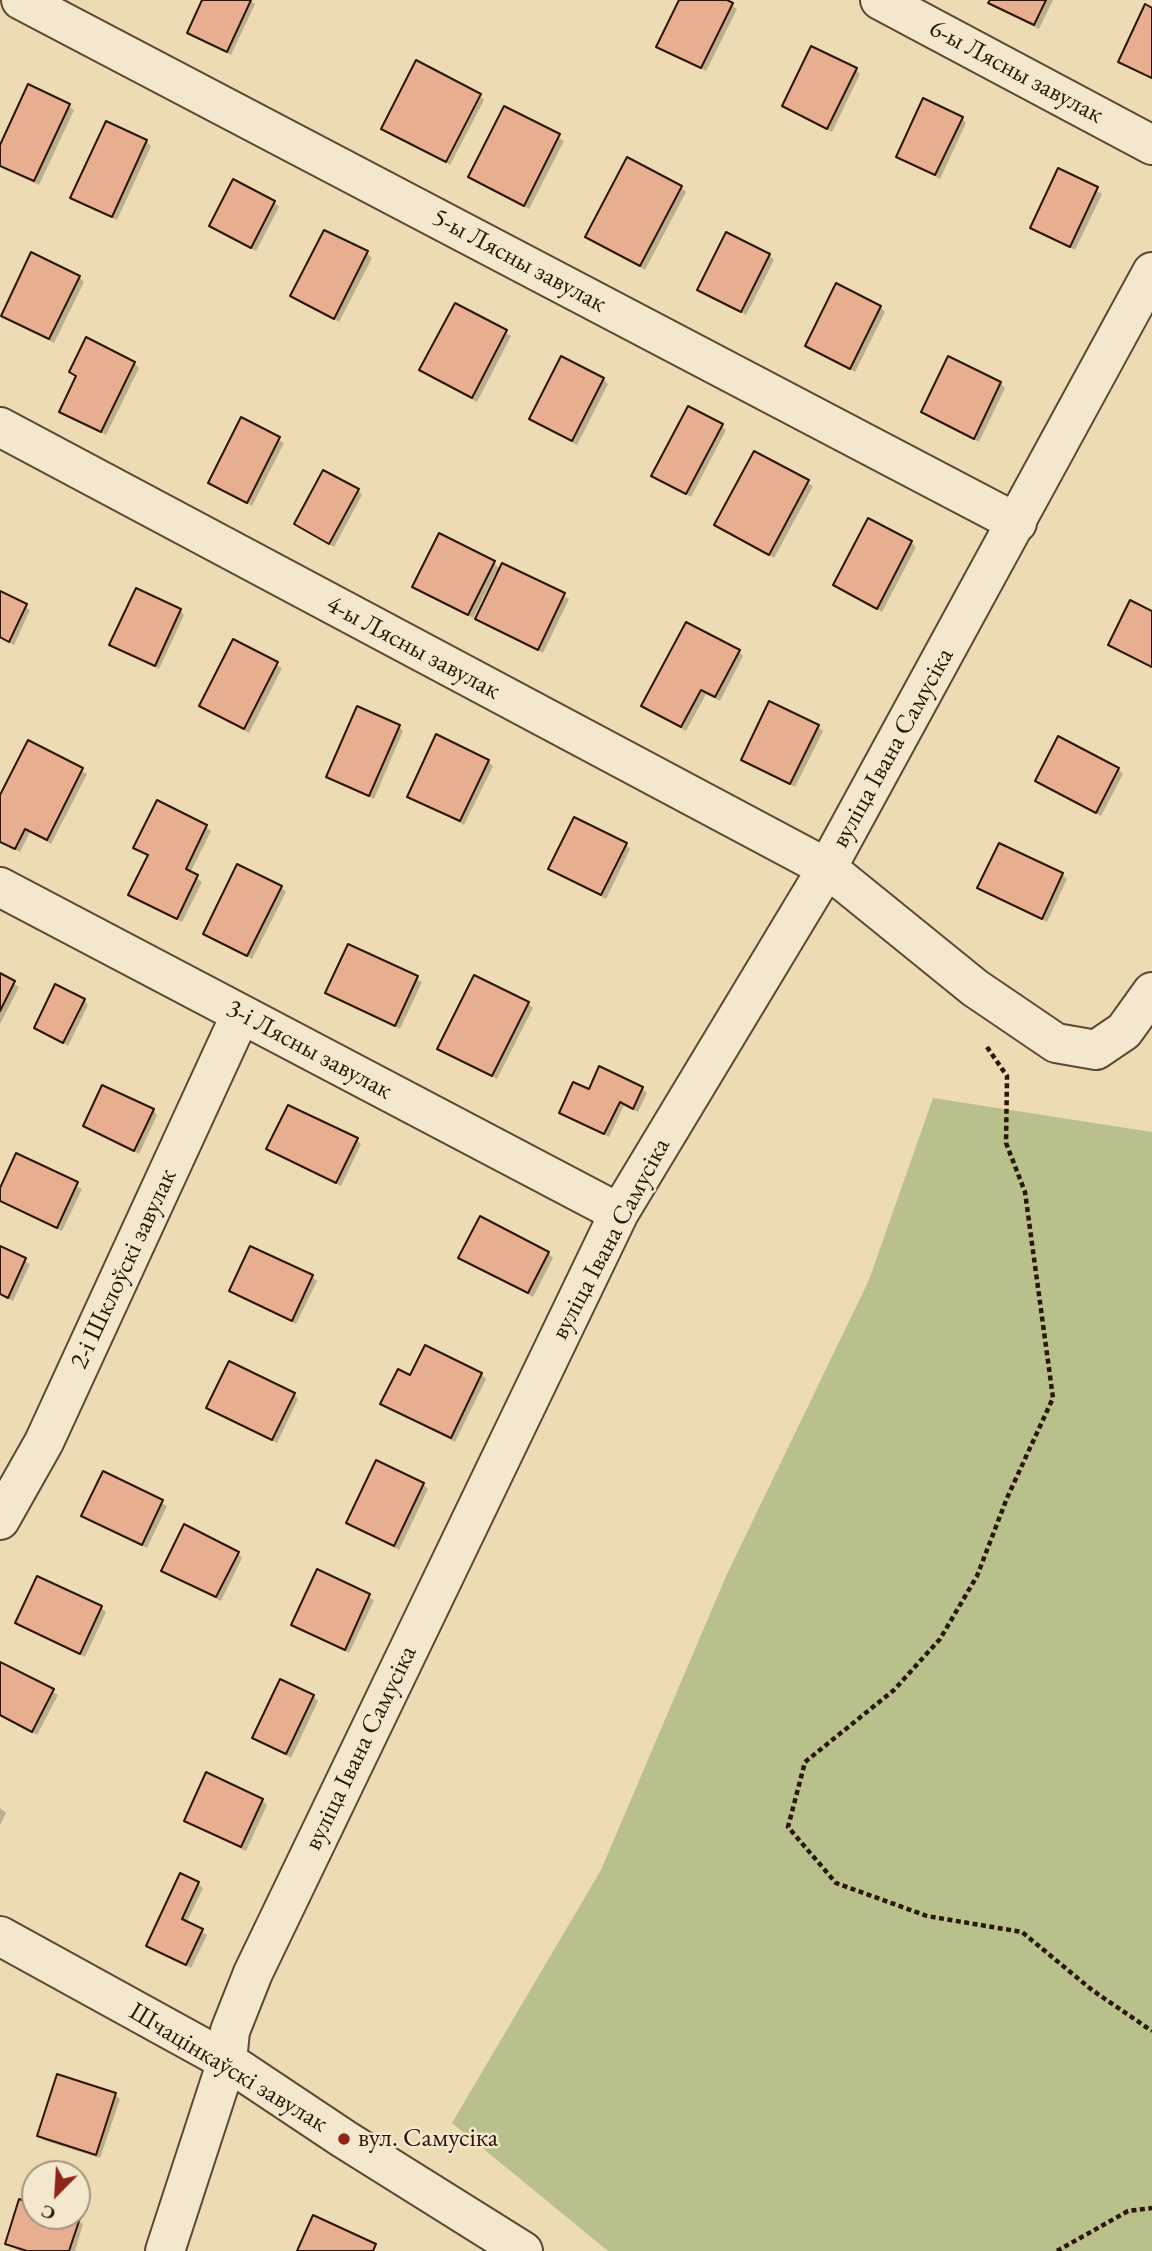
<!DOCTYPE html>
<html>
<head>
<meta charset="utf-8">
<style>
	body { margin:0 }
	#map { position:relative; width:1152px; height:2251px; overflow:hidden; background:#ecdbb3; font-family:"EB Garamond",serif }
	canvas { display:block }
	.north { position:absolute; left:21px; top:2160px; width:70px; height:70px; box-sizing:border-box; background:#f3e8ce; border:2px solid #a4947f; border-radius:50%; rotate:204deg; font-size:19px; font-weight:700; line-height:28px; text-align:center; color:#2d1608 }
	.north::after { content:''; display:block; margin:auto; width:24px; height:32px; background:#8f2418; clip-path:polygon(50% 0,100% 100%,50% 72%,0 100%) }
</style>
</head>
<body>
<div id="map">
<canvas width="1152" height="2251"></canvas>
<div class="north">С</div>
</div>
<script>
const c = document.querySelector('canvas').getContext('2d');
c.lineJoin = 'round';
function fillPath(path, color) { c.fillStyle = color; c.fill(path, 'evenodd'); }
function strokePath(path, color, width, dash) { c.strokeStyle = color; c.lineWidth = width; c.lineCap = dash ? 'butt' : 'round'; c.setLineDash(dash || []); c.stroke(path); }
function drawText(font, color, halo, rows, align = 'center') {
  c.font = font + ' "EB Garamond",serif'; c.lineWidth = 5; c.setLineDash([]); c.textBaseline = 'middle'; c.strokeStyle = halo; c.fillStyle = color; for (const [text, x, y, turn = 0] of rows) {
    c.save(); c.translate(x, y); c.rotate((+turn || 0) * Math.PI / 180); c.textAlign = isNaN(turn) ? turn : align; if (halo) c.strokeText(text, 0, 0); c.fillText(text, 0, 0); c.restore();
  }
}
fillPath(new Path2D(`
	M933 1098 1152 1132V2251H608L452 2123 601 1870 727 1574 869 1280Z`), '#b9c08c');
fillPath(new Path2D(`
	M204 0H250L255 4 231 55 189 33Z
	M681 0H723L737 9 706 71 658 46Z
	M992 0H1053L1039 29 995 7Z
	M1152 9V79L1121 62Z
	M856 70 860 74 832 132 784 106Z
	M478 95 444 162 383 128Z
	M481 97 484 100 450 165 447 163Z
	M69 106 74 110 39 185 0 167V149Z
	M505 108 564 141 529 209 470 177Z
	M962 118 966 123 940 179 898 156Z
	M146 141 151 146 117 220 72 197Z
	M1059 171 1102 194 1075 250 1032 227Z
	M681 187 686 192 645 270 587 237Z
	M274 202 279 207 256 251 211 226Z
	M367 253 372 258 339 322 293 296Z
	M769 255 774 260 746 315 699 290Z
	M79 277 84 282 54 343 3 315Z
	M456 305 511 336 477 402 421 370Z
	M880 307 885 312 855 372 807 346Z
	M134 363 139 368 106 435 61 412 76 377 71 372Z
	M603 379 608 384 577 445 531 419Z
	M1000 383 1005 388 979 442 923 412Z
	M242 420 284 443 252 506 210 482Z
	M722 426 726 430 691 497 653 475Z
	M755 453 813 486 774 558 717 525Z
	M358 490 362 495 334 547 296 524Z
	M911 542 916 547 882 612 835 585Z
	M494 563 501 570 503 565 569 599 543 653 477 619 499 574 496 572 473 618 414 586Z
	M0 593 30 610 14 645 0 638Z
	M180 610 184 615 159 669 111 645Z
	M1152 613V668L1110 644Z
	M234 642 282 668 249 733 201 706Z
	M739 652 743 656 720 701 706 694 686 731 643 706Z
	M399 727 403 731 374 799 328 776Z
	M818 727 823 731 795 787 743 760Z
	M29 742 87 774 51 844 30 832 20 852 0 843V799Z
	M488 761 493 766 464 825 409 796Z
	M1118 769 1123 774 1101 816 1038 781Z
	M206 827 211 831 190 873 202 882 182 922 130 895 149 857 135 848Z
	M626 845 630 849 606 899 550 869Z
	M1062 874 1067 879 1047 922 980 888Z
	M281 887 286 892 252 959 205 934Z
	M349 946 422 982 400 1029 327 992Z
	M0 975 19 987 0 1024Z
	M84 1000 88 1005 68 1046 36 1028Z
	M528 1004 533 1008 497 1079 439 1048Z
	M642 1088 647 1093 638 1112 624 1105 609 1137 561 1112 590 1091Z
	M153 1110 157 1115 139 1154 85 1126Z
	M356 1139 361 1144 341 1186 268 1148Z
	M17 1156 82 1189 62 1231 0 1202V1192Z
	M0 1248 30 1264 13 1301 0 1295Z
	M548 1253 553 1258 533 1297 461 1257Z
	M312 1277 317 1281 296 1324 231 1291Z
	M481 1374 486 1379 455 1442 382 1404 411 1377Z
	M294 1394 298 1399 277 1443 208 1408Z
	M104 1473 167 1506 147 1548 83 1516Z
	M423 1484 428 1489 399 1550 348 1523Z
	M238 1553 242 1558 221 1601 163 1571Z
	M318 1572 374 1600 349 1653 293 1625Z
	M101 1608 106 1612 85 1657 17 1623Z
	M0 1664 58 1695 37 1735 0 1716Z
	M313 1696 318 1701 291 1758 254 1737Z
	M262 1800 267 1805 246 1851 186 1821Z
	M0 1808 6 1813 0 1825Z
	M198 1884 203 1888 186 1923 207 1935 191 1968 148 1945Z
	M115 2095 120 2099 100 2158 43 2140 39 2135Z
	M35 2205V2216H68L83 2224 75 2251H20L7 2244Z`), '#0003');
const building = new Path2D(`
	M202 0H251L227 52 187 33Z
	M679 0H727L733 3 701 68 656 47Z
	M990 0H1046L1034 25 988 3Z
	M1145 4 1152 8V78L1118 62Z
	M811 46 857 68 827 129 782 106Z
	M416 60 481 94 446 162 381 129Z
	M28 84 70 104 34 181 0 166V145Z
	M923 98 963 117 935 175 896 157Z
	M504 106 560 134 524 206 468 177Z
	M106 121 147 140 112 217 70 198Z
	M627 157 682 186 640 266 585 237Z
	M1058 168 1098 187 1070 247 1030 228Z
	M233 179 275 201 251 248 209 226Z
	M324 230 368 251 334 319 290 296Z
	M726 232 770 254 741 312 697 290Z
	M31 252 80 276 49 339 1 316Z
	M836 283 881 306 850 369 805 346Z
	M455 303 507 330 472 398 419 370Z
	M86 337 135 362 101 432 59 412 76 376 69 372Z
	M561 356 604 378 572 441 529 419Z
	M948 356 1001 382 974 439 921 412Z
	M688 406 723 424 686 494 651 476Z
	M241 417 280 437 247 503 208 483Z
	M754 451 809 480 769 555 714 525Z
	M323 470 359 489 329 544 294 524Z
	M868 518 912 541 877 609 833 585Z
	M439 533 495 561 468 615 412 587Z
	M502 563 565 593 538 650 475 619Z
	M136 588 181 609 155 666 109 645Z
	M0 591 27 604 9 642 0 637Z
	M1130 600 1152 611V667L1108 645Z
	M686 622 740 650 715 697 701 690 681 727 641 706Z
	M233 639 278 662 244 729 199 706Z
	M769 701 819 725 790 784 741 760Z
	M357 706 400 725 369 796 326 777Z
	M436 734 489 760 460 821 407 797Z
	M1058 736 1119 768 1096 813 1035 781Z
	M28 740 83 768 47 840 25 829 15 849 0 842V795Z
	M157 800 207 825 186 869 198 875 177 919 128 895 148 855 133 848Z
	M574 817 627 843 601 895 548 869Z
	M999 843 1063 873 1042 919 977 888Z
	M237 864 282 886 247 956 203 934Z
	M348 944 418 976 395 1026 325 993Z
	M0 973 15 981 0 1011Z
	M474 975 529 1002 492 1076 437 1049Z
	M55 984 85 999 63 1043 34 1028Z
	M599 1066 643 1087 633 1109 620 1102 604 1134 559 1113 573 1082 589 1089Z
	M102 1085 154 1109 134 1151 83 1126Z
	M288 1105 358 1138 336 1183 266 1149Z
	M16 1153 78 1182 57 1228 0 1201V1188Z
	M480 1216 549 1252 528 1293 458 1258Z
	M0 1246 26 1258 8 1298 0 1294Z
	M250 1246 313 1275 292 1321 229 1291Z
	M425 1345 482 1373 451 1438 380 1404 398 1369 410 1375Z
	M229 1361 295 1393 272 1440 206 1408Z
	M376 1460 424 1483 394 1546 346 1523Z
	M103 1471 163 1500 142 1545 81 1516Z
	M184 1524 239 1552 216 1597 161 1571Z
	M317 1569 370 1594 345 1650 291 1625Z
	M37 1576 102 1606 80 1654 15 1623Z
	M0 1662 54 1689 32 1732 0 1715Z
	M280 1679 314 1695 286 1754 252 1738Z
	M206 1772 263 1799 241 1847 184 1821Z
	M180 1873 199 1882 182 1919 203 1929 186 1965 146 1946Z
	M57 2074 116 2093 96 2155 37 2136Z
	M19 2199 35 2204V2216L80 2218 69 2251H27L5 2244Z
	M313 2215 376 2244 373 2251H297Z`);
fillPath(building, '#e8ae90');
strokePath(building, '#2d1608', 2);
const minor = new Path2D(`
	M21 0 1017 523
	M880 0 1152 145
	M0 427 827 868 975 988 1056 1043 1096 1050 1124 1031 1152 992
	M0 887 619 1213
	M0 1520 44 1442 241 1014
	M0 1936 227 2061 344 2139 523 2251
	M165 2251 227 2061 230 2031 253 1973 619 1213 827 868 1152 272`);
strokePath(minor, '#5d4733', 42);
strokePath(new Path2D(`
	M987 1047 1007 1076 1006 1143 1025 1192 1053 1398 1007 1498 977 1576 940 1639 894 1690 805 1762 788 1827 836 1883 927 1916 1022 1932 1092 1990 1152 2031
	M1057 2251 1128 2211 1152 2208`), '#2d1608', 4.5, [5, 3.5]);
strokePath(minor, '#f3e8ce', 38);
for (const [x, y, r, color] of [
	[344,2139,7,"#8f2418"]
]) { const dot = new Path2D(); dot.arc(x, y, r, 0, 2 * Math.PI); c.fillStyle = color; c.fill(dot); strokePath(dot, '#f3e8ce', 2.5); }
drawText('26px', '#2d1608', '#f3e8ce', [
	["6-ы Лясны завулак",1016,72,28],
	["5-ы Лясны завулак",519,261,28],
	["4-ы Лясны завулак",413,648,28],
	["вуліца Івана Самусіка",893,748,-61],
	["3-і Лясны завулак",309,1050,28],
	["вуліца Івана Самусіка",611,1239,-62],
	["2-і Шклоўскі завулак",124,1269,-65],
	["вуліца Івана Самусіка",361,1748,-64],
	["Шчацінкаўскі завулак",228,2068,31]
]);
drawText('26px', '#2d1608', '#f3e8ce', [
	["вул. Самусіка",358,2139]
], 'left');
</script>
</body>
</html>
